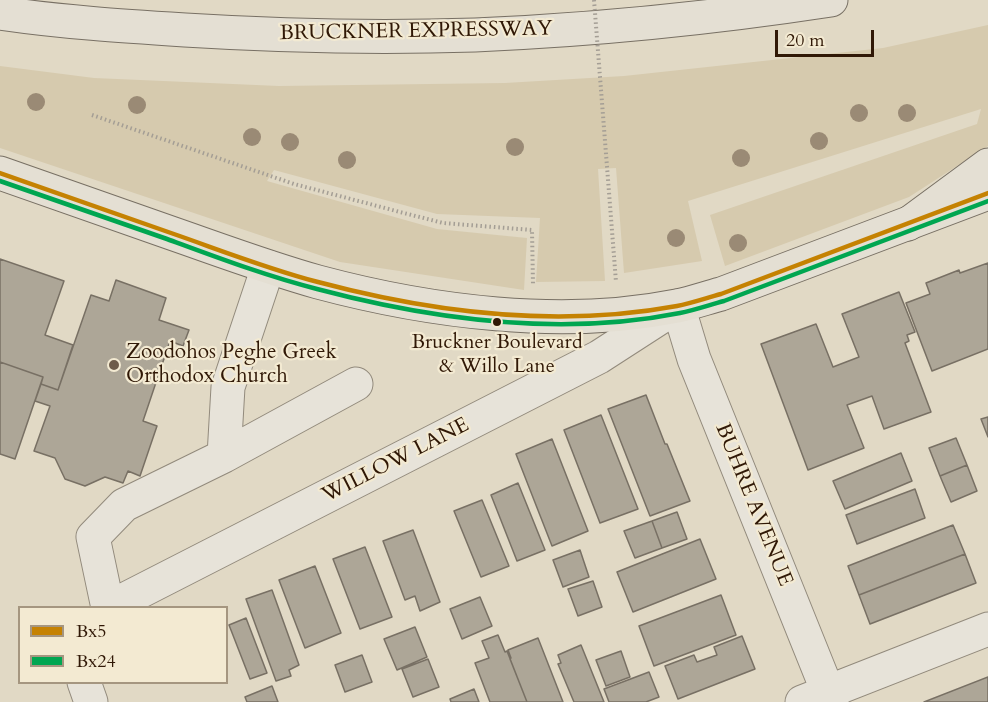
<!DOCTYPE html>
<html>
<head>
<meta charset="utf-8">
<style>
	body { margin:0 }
	#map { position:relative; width:988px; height:702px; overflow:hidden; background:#e1d9c5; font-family:Cardo,serif }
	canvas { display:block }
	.legend { position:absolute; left:18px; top:606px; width:210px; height:78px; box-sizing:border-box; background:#f3ead2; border:2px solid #a59680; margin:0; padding:8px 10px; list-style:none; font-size:18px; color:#301806 }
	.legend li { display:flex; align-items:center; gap:12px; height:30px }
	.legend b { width:30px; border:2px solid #a59680 }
	.scale { position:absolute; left:775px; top:30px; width:99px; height:27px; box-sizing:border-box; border:3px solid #301806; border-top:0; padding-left:8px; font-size:18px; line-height:21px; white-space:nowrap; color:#301806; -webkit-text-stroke:4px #f3ead2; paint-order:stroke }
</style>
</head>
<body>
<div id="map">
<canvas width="988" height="702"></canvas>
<ul class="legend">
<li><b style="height:8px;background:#c58202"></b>Bx5</li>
<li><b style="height:8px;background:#00a651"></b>Bx24</li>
</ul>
<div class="scale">20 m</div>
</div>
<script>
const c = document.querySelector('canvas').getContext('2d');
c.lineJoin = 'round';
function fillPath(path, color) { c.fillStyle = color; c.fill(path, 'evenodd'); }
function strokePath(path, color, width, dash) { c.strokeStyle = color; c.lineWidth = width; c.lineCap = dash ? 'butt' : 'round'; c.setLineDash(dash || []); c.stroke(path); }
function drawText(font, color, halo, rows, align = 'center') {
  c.font = font + ' Cardo,serif'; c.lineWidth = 4.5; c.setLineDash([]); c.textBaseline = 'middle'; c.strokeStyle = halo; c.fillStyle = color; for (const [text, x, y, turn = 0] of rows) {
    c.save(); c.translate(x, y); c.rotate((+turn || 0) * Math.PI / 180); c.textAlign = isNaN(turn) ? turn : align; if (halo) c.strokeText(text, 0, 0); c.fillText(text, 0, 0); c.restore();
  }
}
fillPath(new Path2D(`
	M988 25V146L909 197 725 266 710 215 977 124 981 109 688 201 702 261 624 273 616 168 598 169 605 281 536 282 540 218 437 214 274 170 267 181 437 229 527 238 524 290 340 262 0 148V66L94 78 279 86 505 83 624 76 883 48Z`), '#d6caae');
const building = new Path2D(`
	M0 259 64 281 45 335 73 345 58 390 41 384 43 377 0 362Z
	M988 263V349L932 371 906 303 930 294 926 283 959 270 960 273Z
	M116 280 166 298 159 320 189 330 183 346 170 341 143 421 157 426 140 476 128 471 123 483 105 477 85 486 65 479 55 458 34 451 50 406 35 401 41 384 58 390 91 295 109 301Z
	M899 292 915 332 907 335 909 341 905 343 931 412 884 429 872 396 847 405 864 448 808 470 761 344 816 324 833 367 859 357 842 314Z
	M0 362 43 377 15 459 0 454Z
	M646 395 665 444H667L690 501 650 516 608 409Z
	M601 415 638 509 600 523 564 430Z
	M988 417V437L981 419Z
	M956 438 967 465 940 476 929 448Z
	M552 439 588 531 552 546 516 454Z
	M901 453 912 481 845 509 833 481Z
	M967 465 977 491 951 502 940 476Z
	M518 483 545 550 517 561 491 495Z
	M915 489 925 518 857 544 846 515Z
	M482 500 509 566 481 577 454 511Z
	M677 512 687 539 662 548 652 521Z
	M652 521 662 548 635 558 624 531Z
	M953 525 965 554 859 595 848 566Z
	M413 530 440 602 420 611 415 596 405 600 383 541Z
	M700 539 716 579 633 612 617 572Z
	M365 547 392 617 360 629 333 559Z
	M580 550 589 577 563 587 553 560Z
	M965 554 976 583 870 624 859 595Z
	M315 566 341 633 305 648 279 580Z
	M593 581 602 607 578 616 568 589Z
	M272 590 299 665 289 670 291 676 276 681 246 599Z
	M721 595 736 635 654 666 639 626Z
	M480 597 492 626 462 639 450 609Z
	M246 618 267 673 250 679 229 625Z
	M415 627 427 657 397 670 384 639Z
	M498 635 505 652 507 651 527 702H490L475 663 489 658 482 641Z
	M742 636 755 669 678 699 665 666 694 655 697 662 717 655 714 647Z
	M538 638 563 702H527L510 659 511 658 508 650Z
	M581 645 604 702H574L558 664 561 663 558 655Z
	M621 651 630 677 606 686 596 660Z
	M362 655 372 682 345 692 335 665Z
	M428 659 439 687 413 697 402 669Z
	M649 672 659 697 646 702H609L604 689Z
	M988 677V702H924Z
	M272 686 278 702H247L245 697Z
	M474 689 479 702H451L450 699Z`);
fillPath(building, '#ada697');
strokePath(building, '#787064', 1.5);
const minor = new Path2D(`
	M224 456 356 384
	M108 608 599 357 678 306 694 359 832 702
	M108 608 93 537 124 505 224 456 228 387 268 267
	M84 682 91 702
	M802 702 988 629`);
const major = new Path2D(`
	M0 173C57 193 114 213 171 233 220 250 268 268 318 282 430 312 562 329 677 306 692 303 706 298 721 294L988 193`);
const highway = new Path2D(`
	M0 13C61 22 123 26 185 30 281 36 378 38 475 35 594 30 713 18 831 0
	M908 224 988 165`);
strokePath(minor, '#928a7c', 35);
strokePath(major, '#787064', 35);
strokePath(highway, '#787064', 35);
strokePath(new Path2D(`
	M92 115 294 184 400 212 443 223 532 230 533 284`), '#a49e95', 4, [1.5, 3]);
strokePath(minor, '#e7e3d9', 33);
strokePath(major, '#e4dfd3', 33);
strokePath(highway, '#e4dfd3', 33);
strokePath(new Path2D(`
	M594 0 616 282`), '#a49e95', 4, [1.5, 3]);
strokePath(new Path2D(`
	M0 173C57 193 114 213 171 233 220 250 268 269 318 282 434 313 558 328 677 306 692 303 706 298 721 294L988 193`), '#c58202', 4.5);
strokePath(new Path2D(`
	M0 181C56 200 111 220 167 239 216 257 266 276 317 289 434 320 560 337 680 313 695 310 709 305 724 301L988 201`), '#00a651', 4.5);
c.fillStyle = '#9a8a75';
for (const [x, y] of [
	[36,102],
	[137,105],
	[859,113],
	[907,113],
	[252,137],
	[819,141],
	[290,142],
	[515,147],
	[741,158],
	[347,160],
	[676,238],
	[738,243]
]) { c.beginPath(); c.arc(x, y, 9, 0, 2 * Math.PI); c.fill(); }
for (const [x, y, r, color] of [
	[497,322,5,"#301806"],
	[114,365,6,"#6e5c49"]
]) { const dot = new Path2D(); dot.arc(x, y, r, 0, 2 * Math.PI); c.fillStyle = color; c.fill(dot); strokePath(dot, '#f3ead2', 2); }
drawText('20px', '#301806', '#f3ead2', [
	["Bruckner Boulevard",497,343],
	["& Willo Lane",497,367]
]);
drawText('21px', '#301806', '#f3ead2', [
	["BRUCKNER EXPRESSWAY",416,32,-1],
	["WILLOW LANE",396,461,-27],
	["BUHRE AVENUE",753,505,68]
]);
drawText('21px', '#301806', '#f3ead2', [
	["Zoodohos Peghe Greek",126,353],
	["Orthodox Church",126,377]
], 'left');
</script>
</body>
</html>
